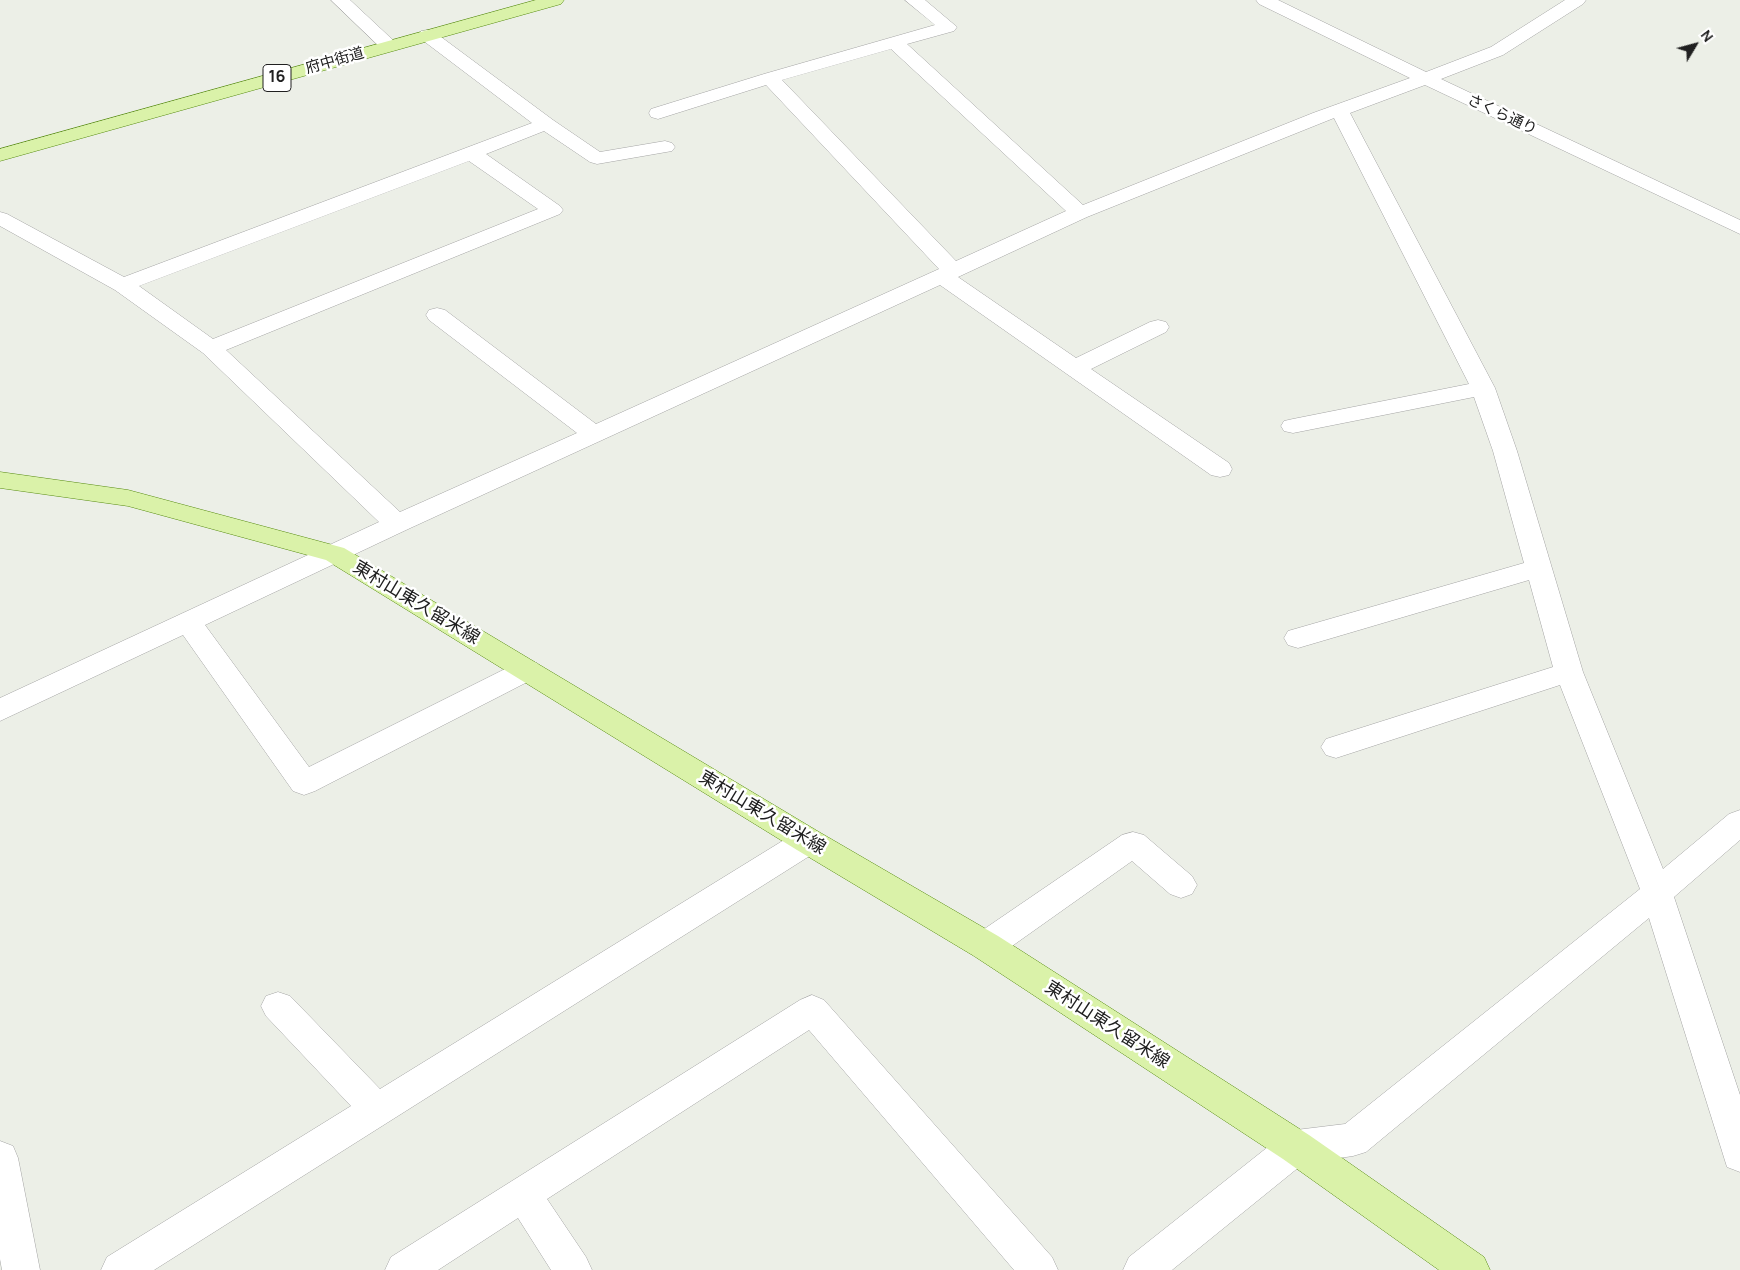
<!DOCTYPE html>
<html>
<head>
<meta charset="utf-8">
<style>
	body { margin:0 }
	#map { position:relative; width:1740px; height:1270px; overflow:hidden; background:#ecefe7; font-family:Manrope,sans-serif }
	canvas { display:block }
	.north { position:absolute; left:1670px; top:20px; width:50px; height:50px; -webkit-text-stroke:4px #fff; paint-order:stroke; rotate:53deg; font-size:14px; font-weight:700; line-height:20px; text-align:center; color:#202020 }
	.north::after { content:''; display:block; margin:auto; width:18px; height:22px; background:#202020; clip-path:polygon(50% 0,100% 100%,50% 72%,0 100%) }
</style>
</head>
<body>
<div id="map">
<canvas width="1740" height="1270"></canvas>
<div class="north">N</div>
</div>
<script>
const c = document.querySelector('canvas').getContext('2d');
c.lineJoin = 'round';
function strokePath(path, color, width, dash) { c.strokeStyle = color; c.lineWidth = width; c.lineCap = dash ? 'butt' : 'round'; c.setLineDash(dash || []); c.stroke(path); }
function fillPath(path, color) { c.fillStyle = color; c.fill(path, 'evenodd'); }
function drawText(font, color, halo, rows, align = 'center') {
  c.font = font + ' Manrope,"Noto Sans JP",sans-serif'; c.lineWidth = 5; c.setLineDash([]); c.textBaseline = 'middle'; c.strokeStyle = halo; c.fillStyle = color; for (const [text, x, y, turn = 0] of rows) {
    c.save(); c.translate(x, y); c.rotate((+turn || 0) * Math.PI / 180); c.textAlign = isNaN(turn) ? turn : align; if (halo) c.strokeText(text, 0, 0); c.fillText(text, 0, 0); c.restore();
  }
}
const minor = new Path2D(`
	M331 0H350L395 42 398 46 395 50 389 51 383 50Z
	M905 0H925L957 27 954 31 907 44 1083 205 1313 113 1410 78 1259 4 1256 0H1278L1426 72 1491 47 1565 0H1586L1583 4 1503 55 1441 79 1740 220V234L1425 85 1350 113 1495 388 1517 451 1583 672 1663 869 1729 814 1740 810V840L1674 897 1740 1095V1172L1727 1167 1649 918 1366 1152 1353 1156 1304 1163 1172 1270H1123L1129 1257 1283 1135 1296 1130 1345 1124 1640 889 1560 685 1336 758 1326 755 1321 747 1326 739 1553 667 1529 580 1298 648 1288 645 1284 638 1288 631 1524 563 1493 451 1474 397 1293 433 1284 431 1281 426 1284 421 1293 419 1469 384 1334 118 1087 217 958 277 1076 358 1150 322 1158 320 1166 322 1169 327 1166 332 1091 369 1229 463 1232 469 1229 475 1220 477 1211 475 940 285 406 530 205 625 309 767 517 663 527 660 537 663 541 670 537 677 315 791 304 795 293 791 183 635 0 721V698L379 522 203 353 115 290 0 226V212L7 214 124 277 532 123 421 39 418 35 421 31 427 30 433 31 553 120 600 152 665 141 672 143 675 147 672 151 597 164 590 162 544 131 486 154 560 206 563 210 560 214 226 350 400 512 577 433 429 320 426 315 429 310 437 308 445 310 596 424 939 269 766 85 658 119 651 117 649 113 651 109 764 74 935 25ZM891 49 1066 211 956 261 782 80ZM469 161 538 209 213 339 139 286Z
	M808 829 819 832 823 841 819 850 154 1270H101L107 1257 351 1106 266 1016 261 1006 266 996 278 992 290 996 380 1089 797 832Z
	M1133 832 1144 835 1192 876 1197 885 1192 894 1181 898 1170 894 1132 861 998 956 986 960 974 956 970 946 974 936 1122 835Z
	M812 995 824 1000 1052 1257 1058 1270H1014L809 1030 547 1199 586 1257 592 1270H551L518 1218 438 1270H385L391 1257 800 1000Z
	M0 1141 13 1146 18 1158 40 1270H2L0 1259Z`);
const major = new Path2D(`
	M536 0H564L561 4 0 161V149Z
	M0 472 128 490 344 548 819 832 998 936 1309 1135 1484 1257 1490 1270H1439L1283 1159 974 956 797 850 326 560 128 506 0 488Z`);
strokePath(minor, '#a4a4a4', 1);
strokePath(major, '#578b11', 1);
fillPath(minor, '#fff');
fillPath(major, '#daf2a9');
drawText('15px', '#202020', '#fff', [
	["府中街道",335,61,-16],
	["さくら通り",1502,115,25]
]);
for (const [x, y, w] of [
	[277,78,28]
]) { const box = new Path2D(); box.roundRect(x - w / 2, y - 13.5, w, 27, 4); c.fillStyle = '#fff'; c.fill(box); strokePath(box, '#202020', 1); }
drawText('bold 16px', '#202020', null, [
	["16",277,78]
]);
drawText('18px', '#202020', '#fff', [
	["東村山東久留米線",416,603,31],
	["東村山東久留米線",762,813,31],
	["東村山東久留米線",1107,1025,33]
]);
</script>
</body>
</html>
